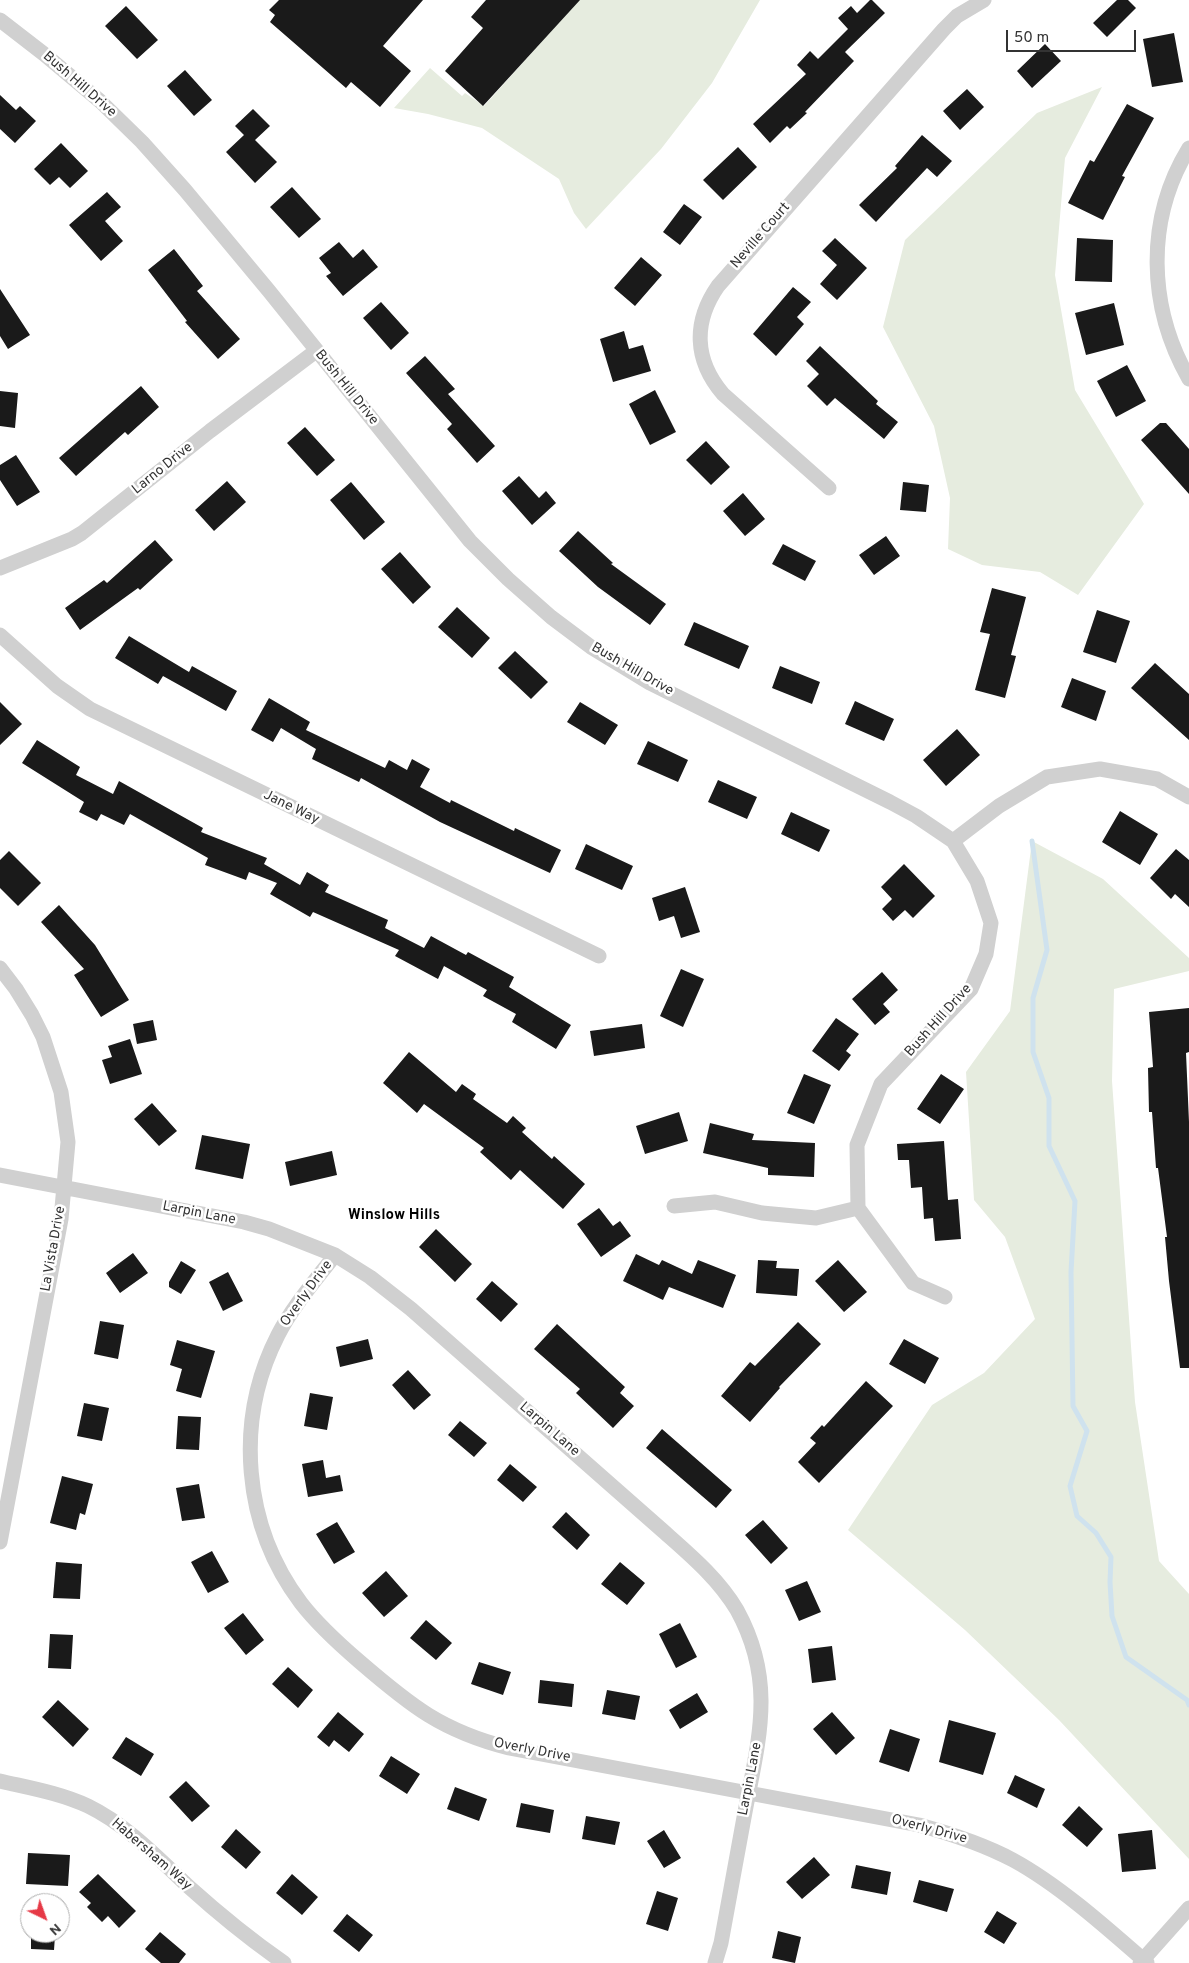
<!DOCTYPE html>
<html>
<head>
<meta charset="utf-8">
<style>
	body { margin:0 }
	#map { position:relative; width:1189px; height:1963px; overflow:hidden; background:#fff; font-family:Overpass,sans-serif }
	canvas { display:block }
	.north { position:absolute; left:20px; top:1893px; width:50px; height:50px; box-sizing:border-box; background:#fff; border:1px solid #adadad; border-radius:50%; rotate:138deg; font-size:14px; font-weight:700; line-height:20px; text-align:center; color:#333 }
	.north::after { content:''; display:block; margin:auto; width:18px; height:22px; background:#e63946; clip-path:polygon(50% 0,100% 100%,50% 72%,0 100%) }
	.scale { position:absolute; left:1006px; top:30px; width:130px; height:22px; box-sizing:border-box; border:2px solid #333; border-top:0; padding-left:6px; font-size:15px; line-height:18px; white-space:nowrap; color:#333; -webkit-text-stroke:4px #fff; paint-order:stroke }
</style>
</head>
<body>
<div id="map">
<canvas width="1189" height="1963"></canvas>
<div class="north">N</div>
<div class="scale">50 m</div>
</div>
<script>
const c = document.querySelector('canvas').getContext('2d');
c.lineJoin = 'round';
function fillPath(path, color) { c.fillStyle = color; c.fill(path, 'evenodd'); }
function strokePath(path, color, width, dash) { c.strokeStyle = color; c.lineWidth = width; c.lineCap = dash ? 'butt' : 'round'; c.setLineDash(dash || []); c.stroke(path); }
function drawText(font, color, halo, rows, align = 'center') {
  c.font = font + ' Overpass,sans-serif'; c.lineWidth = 5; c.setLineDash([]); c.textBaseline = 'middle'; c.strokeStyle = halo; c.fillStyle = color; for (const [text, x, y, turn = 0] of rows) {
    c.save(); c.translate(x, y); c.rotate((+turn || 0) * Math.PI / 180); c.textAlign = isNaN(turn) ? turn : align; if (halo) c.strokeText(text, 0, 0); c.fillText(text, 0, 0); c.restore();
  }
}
fillPath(new Path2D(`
	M579 0H760L712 83 661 149 586 229 574 213 559 179 482 128 428 114 394 108 430 68 462 96 465 93 484 106Z
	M1102 87 1065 158 1055 275 1075 390 1144 504 1078 595 1040 572 982 565 948 549 950 498 934 426 883 327 905 240 1037 113Z
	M1032 841 1103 879 1189 958V971L1114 989 1112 1081 1135 1402 1159 1561 1189 1594V1859L1059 1720 965 1630 848 1530 932 1405 984 1373 1035 1319 1005 1237 974 1200 966 1072 1010 1011Z`), '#e6ecdf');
strokePath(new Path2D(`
	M1032 841 1047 950 1033 998V1052L1049 1098V1146L1075 1201 1071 1272 1073 1406 1087 1431 1070 1486 1077 1516 1096 1533 1111 1557 1110 1582 1112 1616 1126 1657 1187 1700 1189 1705`), '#cfe2ee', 5);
fillPath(new Path2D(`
	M279 0H423L383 46 411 71 380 107 351 82 346 88 270 22 275 15 269 10Z
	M486 0H580L483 106 445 71 483 28 471 17Z
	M870 0H872L885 13 845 52 854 61 805 112 807 113 790 129 787 126 770 143 753 124 806 74 797 65 810 51 818 59 848 29 838 18 851 6 857 13Z
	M1117 0H1128L1136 8 1107 37 1093 23Z
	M126 6 158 40 137 59 105 26Z
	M1174 33 1183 82 1152 87 1143 39Z
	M1045 44 1061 61 1032 88 1017 71Z
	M185 70 212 100 194 116 167 86Z
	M967 89 984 107 960 130 943 111Z
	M0 95 16 110 20 106 36 121 15 143 0 129Z
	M1127 104 1154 118 1122 176 1125 177 1103 220 1068 203 1090 160 1094 162Z
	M253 109 270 126 255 140 277 162 255 183 226 152 244 135 235 126Z
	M922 135 952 161 937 177 927 168 876 222 859 205 897 168 895 166Z
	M61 143 88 171 70 188 59 177 50 185 34 169Z
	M738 147 757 167 723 200 703 180Z
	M292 187 321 219 299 238 270 207Z
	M107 192 121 207 105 221 123 241 101 261 69 225Z
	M684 204 702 217 680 245 663 232Z
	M835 238 867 268 837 300 820 284 837 265 822 251Z
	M1077 238 1113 240 1112 282 1075 281Z
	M339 242 353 258 363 249 378 267 343 296 326 276 331 273 319 258Z
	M174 249 203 286 197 291 240 339 218 359 185 322 187 321 148 270Z
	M641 257 662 275 635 306 614 288Z
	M793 287 811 302 797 317 804 324 776 356 753 334Z
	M0 289 30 335 8 349 0 336Z
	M381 302 409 333 391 350 363 318Z
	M1114 303 1124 345 1086 355 1075 313Z
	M624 331 629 349 643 345 651 371 613 382 600 339Z
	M820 346 878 401 876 404 898 422 884 439 835 398 827 406 807 386 819 374 806 361Z
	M425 356 455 389 448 394 495 446 477 463 447 429 452 424 406 373Z
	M1127 365 1146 401 1116 417 1097 381Z
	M141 386 159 407 128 435 125 432 76 476 59 458Z
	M655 390 676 432 650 445 629 404Z
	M0 391 18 393 15 428 0 426Z
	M1160 423H1166L1189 449V494L1141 440Z
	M305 427 335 460 317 476 287 443Z
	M706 441 730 467 711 485 686 460Z
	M16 455 40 492 17 506 0 480V465Z
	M519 476 539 498 546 491 556 503 532 525 502 491Z
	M227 481 246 502 214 531 195 510Z
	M351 482 385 522 364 540 330 500Z
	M903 482 929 485 926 512 900 510Z
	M743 493 765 519 745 536 723 511Z
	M578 531 613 563 611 564 666 604 650 625 598 587 559 551Z
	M886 536 900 556 874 575 859 555Z
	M155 540 173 560 140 590 138 588 80 630 65 608 104 580 107 583Z
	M783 544 816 561 805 581 772 564Z
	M400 552 431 587 413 604 381 569Z
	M992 588 1026 597 1011 655 1016 656 1005 698 975 690 990 634 980 632Z
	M457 607 490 638 472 658 438 627Z
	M1097 610 1130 621 1116 663 1083 652Z
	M694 622 749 646 739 669 684 645Z
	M129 636 189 672 192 666 237 691 226 711 163 676 158 684 115 658Z
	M515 651 548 682 531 699 498 668Z
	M1155 663 1189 694V740L1131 688Z
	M780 666 820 682 812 704 772 688Z
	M1072 678 1106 691 1096 721 1061 707Z
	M269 698 310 722 306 730 385 768 389 760 407 770 412 759 430 769 420 787 450 803 451 800 514 831 515 828 561 850 550 873 440 822 361 778 359 782 312 759 316 749 281 728 273 742 251 730Z
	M855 701 894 719 884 741 845 724Z
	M0 702 22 724 0 745Z
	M580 702 618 725 605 745 567 722Z
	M957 729 980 755 946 786 923 760Z
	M37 740 80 767 76 775 113 794 119 781 203 828 201 832 267 858 264 864 300 885 307 872 329 885 325 892 388 920 385 928 424 948 431 936 466 955 468 952 514 977 509 987 571 1025 556 1049 512 1022 516 1014 483 996 487 990 444 966 438 979 395 956 399 950 313 912 310 917 270 894 277 883 249 872 246 880 205 865 208 858 130 814 124 825 101 814 97 821 79 812 84 802 22 763Z
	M648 741 688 760 678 782 637 764Z
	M718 780 757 797 747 819 708 802Z
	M1120 811 1158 834 1140 865 1102 842Z
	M791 812 830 830 819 852 781 834Z
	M586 844 633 866 622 890 575 869Z
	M1176 849 1189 860V907L1175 894 1171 899 1150 878Z
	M9 851 41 883 18 906 0 888V860Z
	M904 864 935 896 913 918 905 910 893 921 882 909 892 899 881 887Z
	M685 887 700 932 681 938 674 916 659 921 652 898Z
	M59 905 95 945 129 1000 101 1017 74 975 84 969 41 922Z
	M681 969 704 979 683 1027 660 1016Z
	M882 972 898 990 883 1004 890 1012 875 1025 852 999Z
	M1189 1008V1052L1186 1053 1189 1122V1368H1180L1169 1281 1165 1237H1167L1158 1168H1156L1152 1112H1149L1148 1068 1153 1067 1149 1012Z
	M836 1018 859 1034 846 1051 851 1055 839 1071 812 1051Z
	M153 1020 157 1040 137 1044 133 1024Z
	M642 1024 645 1048 594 1056 590 1031Z
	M130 1039 142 1074 110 1084 102 1060 112 1057 108 1046Z
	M409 1052 456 1092 462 1084 476 1094 473 1099 507 1123 513 1116 526 1128 522 1132 552 1159 554 1156 585 1184 563 1209 520 1170 511 1180 480 1152 484 1148 424 1104 417 1113 383 1083Z
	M804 1074 831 1085 814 1124 787 1113Z
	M941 1074 964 1089 940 1124 917 1109Z
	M152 1103 177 1131 159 1146 134 1119Z
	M679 1112 688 1141 645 1154 636 1126Z
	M710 1123 754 1134 752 1140 815 1143 814 1177 768 1175V1168L703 1153Z
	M202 1135 250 1144 243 1179 195 1169Z
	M944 1141 948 1200 958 1199 961 1239 935 1241 933 1218 924 1219 922 1187 911 1188 909 1160H898L897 1144Z
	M332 1151 337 1175 290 1186 285 1162Z
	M599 1208 613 1226 620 1221 631 1236 601 1257 577 1224Z
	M436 1229 472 1264 455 1282 419 1247Z
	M133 1253 148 1273 120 1293 106 1273Z
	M636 1254 659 1265 662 1260 692 1274 698 1260 736 1275 723 1308 669 1287 663 1300 623 1281Z
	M758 1260 777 1261 776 1268 799 1269 797 1296 756 1293Z
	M838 1260 867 1292 844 1312 815 1281Z
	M181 1261 196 1270 181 1294 169 1287V1282Z
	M228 1272 243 1301 223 1311 209 1282Z
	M492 1281 518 1304 501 1322 476 1299Z
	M100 1321 124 1325 118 1359 94 1354Z
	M798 1322 821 1344 779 1387 780 1388 750 1422 721 1396 750 1362 755 1366Z
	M557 1324 625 1387 620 1393 634 1406 613 1428 576 1393 580 1389 534 1349Z
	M368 1339 373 1359 340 1367 336 1347Z
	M904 1339 939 1358 925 1384 889 1364Z
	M177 1340 215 1351 201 1398 176 1391 182 1369 170 1365Z
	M408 1370 431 1395 414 1410 392 1385Z
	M866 1381 893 1406 819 1483 798 1462 816 1443 810 1438 822 1425 824 1427Z
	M310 1393 333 1397 327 1430 304 1426Z
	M84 1403 109 1408 102 1441 77 1436Z
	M178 1416 201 1417 199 1450 176 1449Z
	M460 1421 487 1443 474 1457 448 1435Z
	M662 1429 732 1490 716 1508 646 1448Z
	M323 1460 326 1478 340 1475 343 1491 308 1497 302 1464Z
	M510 1464 537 1487 523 1502 497 1480Z
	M62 1476 93 1484 85 1515 80 1513 76 1530 50 1523Z
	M199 1484 205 1518 182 1521 176 1488Z
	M566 1512 590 1535 577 1550 552 1527Z
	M763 1520 788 1548 771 1564 745 1535Z
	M337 1522 355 1552 334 1564 316 1534Z
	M212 1551 229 1582 208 1593 191 1562Z
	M56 1562 82 1564 80 1599 53 1598Z
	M620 1562 645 1583 627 1605 601 1584Z
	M386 1571 408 1596 384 1617 362 1593Z
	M807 1581 821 1612 799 1621 785 1590Z
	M243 1613 264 1640 246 1655 224 1628Z
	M426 1620 452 1643 436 1660 410 1638Z
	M680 1623 697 1657 676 1668 659 1634Z
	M50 1634 73 1635 71 1669 48 1668Z
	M832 1646 836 1680 812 1683 808 1649Z
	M479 1662 511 1672 503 1695 471 1684Z
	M288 1667 313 1690 298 1708 272 1684Z
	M540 1680 574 1684 572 1707 538 1703Z
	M607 1690 640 1696 635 1720 602 1714Z
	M697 1693 708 1712 680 1729 669 1710Z
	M58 1700 89 1729 73 1747 42 1717Z
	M338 1712 364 1734 349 1752 334 1740 329 1747 317 1737Z
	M832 1712 855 1738 836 1755 813 1729Z
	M949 1720 996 1733 983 1775 939 1762Z
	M890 1729 920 1739 909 1772 879 1762Z
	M126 1737 154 1754 141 1776 112 1758Z
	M391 1756 420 1774 407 1794 379 1776Z
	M1015 1775 1045 1789 1037 1808 1007 1793Z
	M186 1781 210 1806 192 1822 169 1797Z
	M455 1787 487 1799 479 1821 447 1809Z
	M521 1803 554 1810 550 1833 516 1827Z
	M1079 1806 1103 1829 1087 1847 1062 1825Z
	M586 1816 620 1822 615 1845 582 1839Z
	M236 1829 261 1852 246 1869 221 1847Z
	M664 1830 681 1858 664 1868 647 1841Z
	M1152 1830 1156 1869 1122 1872 1118 1834Z
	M28 1853 70 1855 68 1886 26 1884Z
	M814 1857 830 1875 802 1899 786 1882Z
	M856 1865 891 1872 887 1895 851 1888Z
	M98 1874 136 1911 119 1928 108 1916 102 1922 87 1907 91 1903 79 1892Z
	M292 1874 318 1897 302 1915 276 1893Z
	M919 1880 954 1889 947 1912 913 1902Z
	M657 1891 678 1898 668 1931 646 1924Z
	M997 1911 1017 1923 1004 1944 984 1932Z
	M347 1914 373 1935 359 1952 333 1931Z
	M778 1931 801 1937 795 1963 772 1958Z
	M160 1932 186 1954 179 1963H161L145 1949Z
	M31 1933H54L53 1936H55L54 1950 31 1949Z`), '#1a1a1a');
strokePath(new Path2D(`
	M0 20 44 54 100 101 142 142 185 190 269 291 470 541 508 579 551 617 591 647 650 683 890 802 916 816 953 841 977 881 991 923 986 954 971 989 881 1084 857 1145 858 1208 913 1283 945 1297
	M1189 148C1145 220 1148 307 1189 379
	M829 488 723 394C694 360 693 322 718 286L944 29 957 16 984 0
	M0 568 72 539 82 533 210 431 316 351
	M0 635 57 686 90 709 599 956
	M953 841 999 806 1047 777 1100 769 1157 779 1189 797
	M0 968 16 989 32 1015 43 1037 61 1092 68 1142 61 1219 0 1542
	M0 1175 244 1222 269 1229 335 1255 370 1277 411 1309 662 1530C689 1554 718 1578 737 1610 776 1681 759 1738 745 1812 737 1856 729 1899 721 1943L715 1963
	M674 1206 715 1202 762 1213 816 1218 858 1208
	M335 1255C315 1281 293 1306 278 1335 234 1421 243 1526 301 1603 318 1625 339 1644 360 1662 411 1706 442 1731 509 1748L919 1825C952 1834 983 1844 1013 1860 1059 1885 1107 1928 1147 1963
	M0 1781C30 1788 60 1793 88 1806 127 1825 158 1858 189 1887 219 1914 251 1940 284 1963
	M1140 1963 1189 1908`), '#d0d0d0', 15);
drawText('14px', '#333', '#fff', [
	["Bush Hill Drive",79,85,41],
	["Neville Court",761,236,-49],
	["Bush Hill Drive",346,388,51],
	["Larno Drive",163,469,-39],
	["Bush Hill Drive",632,670,30],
	["Jane Way",291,808,26],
	["Bush Hill Drive",939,1021,-48],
	["Larpin Lane",199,1214,11],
	["La Vista Drive",54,1249,-80],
	["Overly Drive",307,1294,-54],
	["Larpin Lane",549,1430,41],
	["Overly Drive",532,1751,11],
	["Larpin Lane",751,1779,-79],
	["Overly Drive",929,1830,15],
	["Habersham Way",151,1855,41]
]);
drawText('bold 15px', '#000', '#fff', [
	["Winslow Hills",394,1216]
]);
</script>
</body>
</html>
